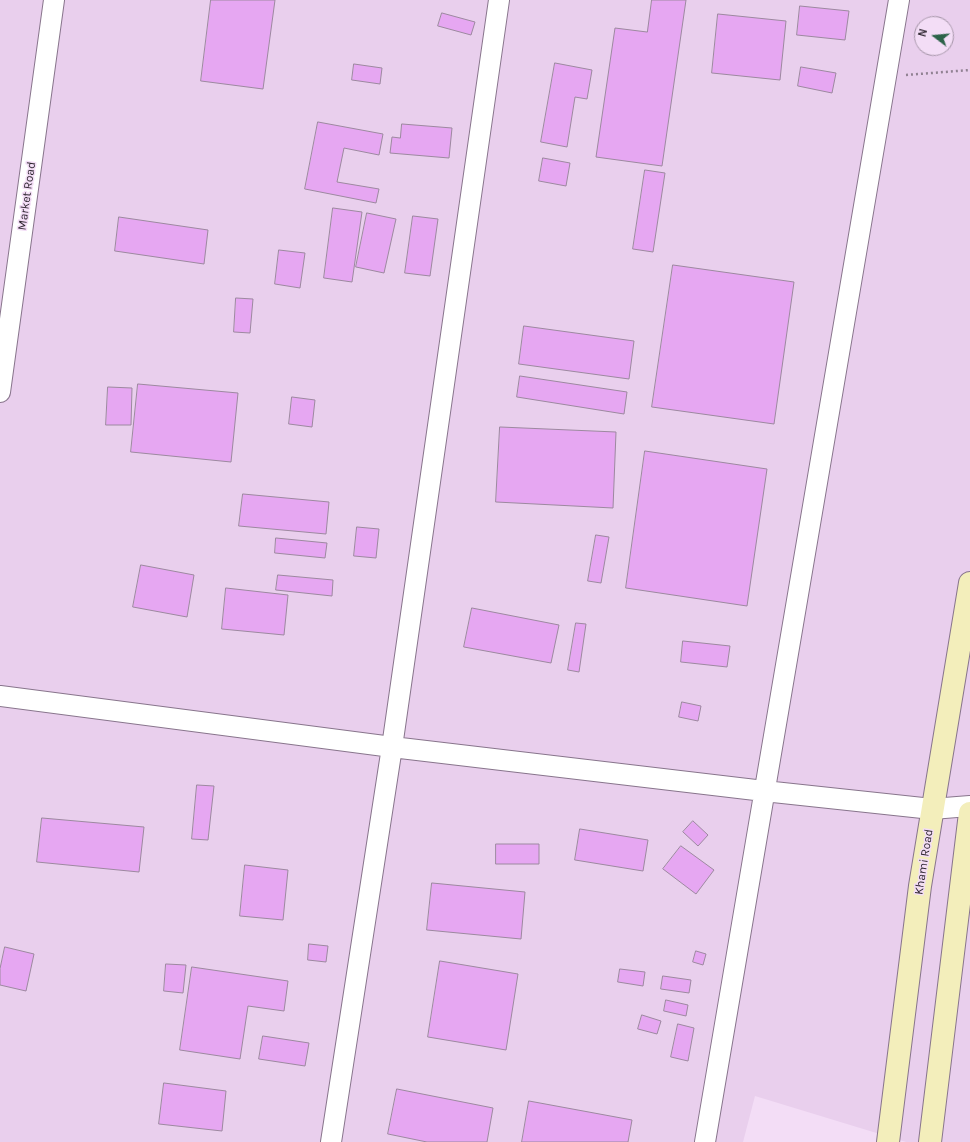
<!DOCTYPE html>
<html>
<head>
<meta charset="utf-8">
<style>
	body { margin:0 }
	#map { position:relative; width:970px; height:1142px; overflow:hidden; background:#f3ddf6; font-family:Karla,sans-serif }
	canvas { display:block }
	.north { position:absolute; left:914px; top:16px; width:40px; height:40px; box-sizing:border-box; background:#f3ddf6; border:1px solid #a595a8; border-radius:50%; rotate:286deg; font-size:11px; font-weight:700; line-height:16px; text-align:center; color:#302832 }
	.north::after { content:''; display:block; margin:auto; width:14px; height:18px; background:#2c6249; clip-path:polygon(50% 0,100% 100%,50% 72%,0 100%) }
</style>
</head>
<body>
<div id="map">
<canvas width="970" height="1142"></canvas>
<div class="north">N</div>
</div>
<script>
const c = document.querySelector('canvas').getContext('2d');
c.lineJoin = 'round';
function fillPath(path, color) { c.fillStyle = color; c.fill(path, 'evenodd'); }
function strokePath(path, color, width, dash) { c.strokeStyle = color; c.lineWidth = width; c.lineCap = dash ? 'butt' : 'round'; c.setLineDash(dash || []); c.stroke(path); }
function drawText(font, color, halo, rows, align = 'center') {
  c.font = font + ' Karla,sans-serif'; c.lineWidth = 3; c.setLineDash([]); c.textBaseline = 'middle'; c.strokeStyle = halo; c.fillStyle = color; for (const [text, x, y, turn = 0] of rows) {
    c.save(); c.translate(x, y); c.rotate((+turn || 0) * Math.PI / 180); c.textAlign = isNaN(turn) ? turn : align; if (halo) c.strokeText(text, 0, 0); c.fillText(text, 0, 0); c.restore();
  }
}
fillPath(new Path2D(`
	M0 0H970V1142H906L755 1096 743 1142H0ZM922 24H946V48H922Z`), '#e9cfed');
const building = new Path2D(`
	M211 0H275L263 89 201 81Z
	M652 0H686L662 166 596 157 615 28 647 32Z
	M800 6 849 11 845 40 797 35Z
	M442 13 475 22 471 35 438 26Z
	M718 14 786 21 780 80 712 73Z
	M555 63 592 70 587 99 575 97 567 147 541 142Z
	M354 64 382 68 380 84 352 80Z
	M801 67 836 73 832 93 798 86Z
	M318 122 383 134 379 155 344 148 337 182 379 189 376 203 305 189Z
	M402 124 452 128 449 158 390 153 392 137 400 138Z
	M543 158 570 163 566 186 539 181Z
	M645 170 665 173 653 252 633 249Z
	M333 208 362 212 352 282 324 278Z
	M367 213 396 219 384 273 356 267Z
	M413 216 438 219 430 276 405 273Z
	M119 217 208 230 204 264 115 251Z
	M279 250 305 253 300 288 275 284Z
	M673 265 794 282 774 424 652 407Z
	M236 298 253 299 250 333 234 332Z
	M524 326 634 341 629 379 519 364Z
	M520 376 627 392 624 414 517 397Z
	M138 384 238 393 231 462 131 452Z
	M108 387 132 388 131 425H106Z
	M292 397 315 400 312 427 289 424Z
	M500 427 616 432 613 508 496 502Z
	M645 451 767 469 747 606 626 588Z
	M243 494 329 502 326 534 239 526Z
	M357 527 379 529 376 558 354 556Z
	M596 535 609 537 601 583 588 581Z
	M276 538 327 543 325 558 275 553Z
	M141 565 194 575 187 617 133 607Z
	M278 575 333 580 332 596 276 590Z
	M226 588 288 595 284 635 222 629Z
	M472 608 559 625 551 663 464 647Z
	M576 623 586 624 579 672 568 670Z
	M683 641 730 646 727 667 681 662Z
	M682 702 701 706 698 721 679 717Z
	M197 785 214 786 208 840 192 839Z
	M42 818 144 827 139 872 37 862Z
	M693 821 708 835 698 846 683 832Z
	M580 829 648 840 643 871 575 860Z
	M496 844H539V864H496Z
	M681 846 714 870 696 894 663 869Z
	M245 865 288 870 283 920 240 916Z
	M432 883 525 892 521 939 427 930Z
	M309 944 328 946 326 962 308 960Z
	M5 947 34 954 26 991 0 985V969Z
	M696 951 706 954 703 965 693 962Z
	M440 961 518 974 506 1050 428 1037Z
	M166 964 186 965 183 993 164 991Z
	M192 967 288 981 284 1011 248 1006 240 1059 180 1050Z
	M620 969 645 972 643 986 618 982Z
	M663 976 691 980 689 993 661 989Z
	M666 1000 688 1005 686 1016 664 1011Z
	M642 1015 661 1021 657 1034 638 1029Z
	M678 1024 694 1028 688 1061 671 1057Z
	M263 1036 309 1043 305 1066 259 1059Z
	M164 1083 226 1091 222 1131 159 1124Z
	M397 1089 493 1108 487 1142H427L388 1134Z
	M529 1101 632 1120 628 1142H522Z`);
fillPath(building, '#e6a7f2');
strokePath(building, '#9d89a0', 1);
const street = new Path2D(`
	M0 392 54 0
	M0 696 392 747 764 791 932 809 970 806
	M331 1142 392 747 499 0
	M705 1142 899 0`);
const secondary = new Path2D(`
	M888 1142 920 886 970 583
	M930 1142 970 813`);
strokePath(street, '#88758c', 22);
strokePath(secondary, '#88758c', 24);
strokePath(new Path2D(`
	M906 75 970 70`), '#918293', 2.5, [2, 3]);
strokePath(street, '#fff', 20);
strokePath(secondary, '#f3eebb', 22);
drawText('12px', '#302832', '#f3ddf6', [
	["Market Road",27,196,-82],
	["Khami Road",924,862,-81]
]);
</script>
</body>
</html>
